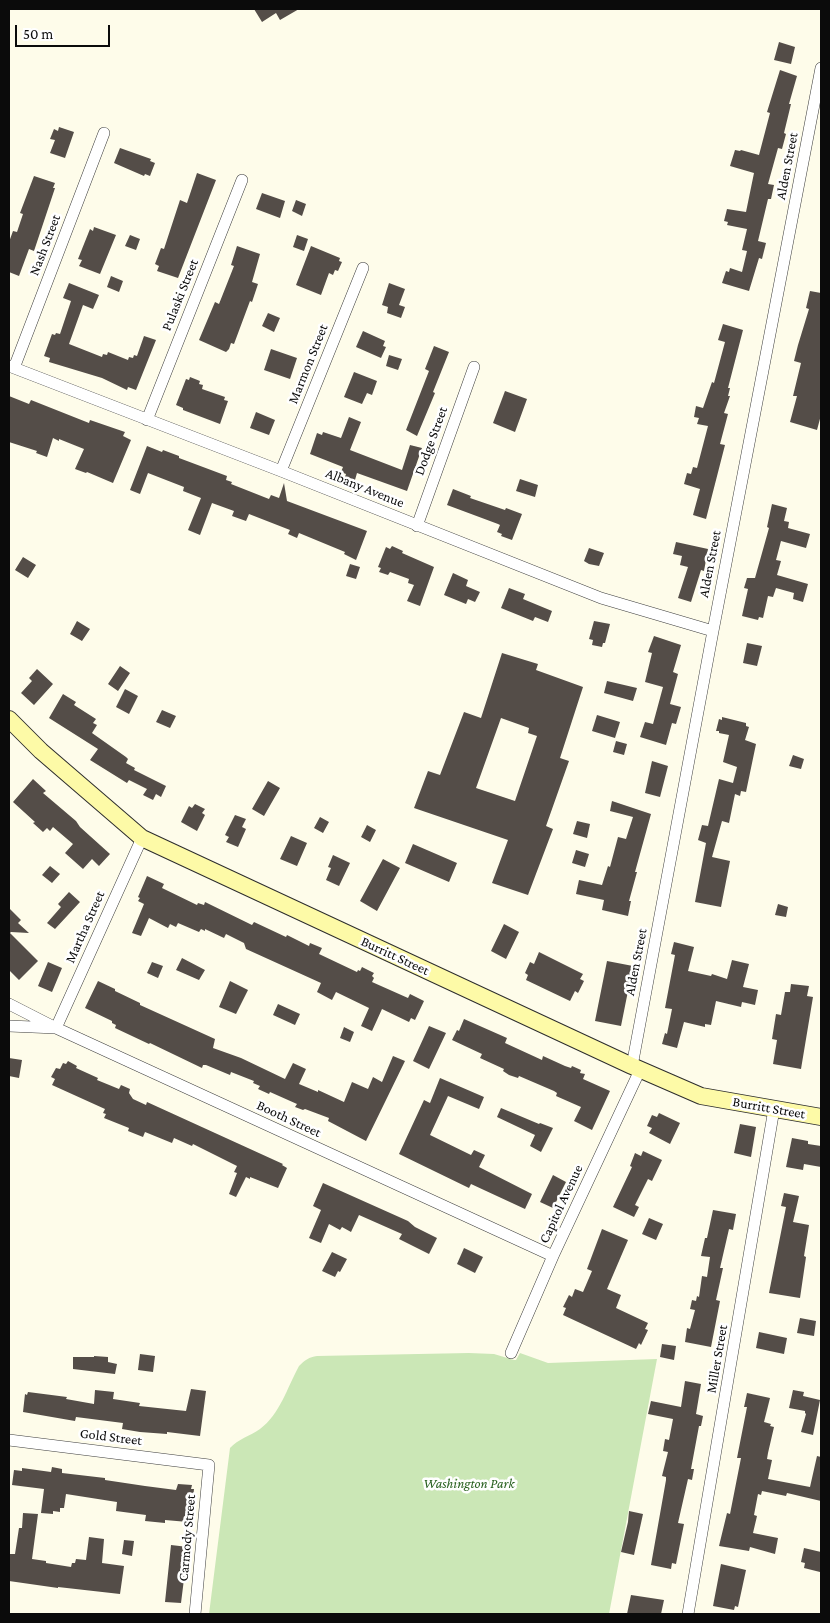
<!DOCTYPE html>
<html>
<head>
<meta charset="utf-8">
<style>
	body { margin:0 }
	#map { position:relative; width:830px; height:1623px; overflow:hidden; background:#fefcea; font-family:"Crimson Pro",serif }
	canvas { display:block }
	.frame { position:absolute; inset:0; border:10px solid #0b0b0b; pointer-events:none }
	.scale { position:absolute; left:15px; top:25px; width:95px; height:22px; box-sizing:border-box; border:2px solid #0b0b0b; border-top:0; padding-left:6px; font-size:15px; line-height:18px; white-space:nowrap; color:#0b0b0b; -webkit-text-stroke:4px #fff; paint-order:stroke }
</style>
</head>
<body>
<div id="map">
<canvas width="830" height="1623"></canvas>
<div class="frame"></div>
<div class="scale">50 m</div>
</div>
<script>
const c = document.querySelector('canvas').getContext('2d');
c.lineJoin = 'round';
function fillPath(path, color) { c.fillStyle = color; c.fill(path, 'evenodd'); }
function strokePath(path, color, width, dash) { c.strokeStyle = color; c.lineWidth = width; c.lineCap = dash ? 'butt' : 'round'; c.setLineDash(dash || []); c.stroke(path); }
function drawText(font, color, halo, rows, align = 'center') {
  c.font = font + ' "Crimson Pro",serif'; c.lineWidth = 5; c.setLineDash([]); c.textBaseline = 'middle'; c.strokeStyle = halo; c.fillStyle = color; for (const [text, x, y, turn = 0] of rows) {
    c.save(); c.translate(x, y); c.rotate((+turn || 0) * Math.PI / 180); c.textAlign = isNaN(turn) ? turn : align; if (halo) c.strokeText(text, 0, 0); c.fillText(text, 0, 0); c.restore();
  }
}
fillPath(new Path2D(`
	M469 1353 494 1354 514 1360H516L520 1353 548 1363 657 1359 609 1614H209L230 1448C238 1439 250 1436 260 1429 280 1414 287 1388 299 1366 305 1360 309 1357 317 1356Z`), '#cbe7b6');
fillPath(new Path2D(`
	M254 9H299L280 20 276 13 262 22Z
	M779 42 795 47 791 64 774 60Z
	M780 70 797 76 789 104H791L784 133 786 134 782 149 778 148 768 184 774 185 771 199H768L758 241 766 243 762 259 759 258 749 291 722 283 726 271 729 272 730 268 742 272 747 251 742 250 747 229 727 225 728 222 724 221 727 209 746 212 754 173 730 166 735 150 740 151 741 150 759 155 770 113 767 112Z
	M59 127 74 132 65 158 50 153 55 140 50 139 54 129 58 131Z
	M120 148 151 159 150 161 155 163 150 176 145 174 144 176 114 163Z
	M197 173 216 180 178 278 157 271 159 266 155 264 161 248 164 249 180 200 187 203Z
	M34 176 55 183 53 188H55L34 251 29 249 19 276 9 272V242L13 231 17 232 23 214 20 213Z
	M262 193 285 201 280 218 256 209Z
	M296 200 306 204 302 216 292 211Z
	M94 227 116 235 100 274 79 266 82 260 78 259 90 229 93 231Z
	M130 235 140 239 136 250 125 246Z
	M297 235 308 239 304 251 293 247Z
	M237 246 260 254 252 282 258 284 252 302 250 301 234 344 231 343 229 349 226 352 199 340 215 302 219 304 234 266 231 265Z
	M311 246 340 258 339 261 342 262 338 271 335 270 333 275 329 273 321 295 296 285Z
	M111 276 123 281 119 292 107 287Z
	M69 283 99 295 93 309 83 305 69 344 102 357 103 354 107 355 108 352 128 360 129 357 133 358 134 355 137 356 144 336 156 340 136 390 128 387 127 390 102 378 49 362 50 358 44 356 52 334 55 335 56 333 60 334 71 301 63 298Z
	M389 283 405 289 399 305 405 307 401 318 387 313 388 307 382 305Z
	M810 291 821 293V415L817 430 790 422 797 396H793L801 363 794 361 798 345 809 309 806 308Z
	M268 313 280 318 274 332 262 326Z
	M723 324 743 330 728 388H730L728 396H730L724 413 728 414 720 444 725 445 706 519 693 515 700 489 684 484 687 473 691 474 693 467 697 468 708 426 697 424 699 418 694 417 696 406 703 408 712 382 714 383 725 342 718 340Z
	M363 331 385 341 383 346 386 347 381 358 356 347Z
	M434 346 449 352 433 392 435 393 417 436 406 430 429 371 425 369Z
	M271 349 297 358 290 379 264 370Z
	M389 355 402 359 398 370 386 366Z
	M354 372 377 381 372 395 367 393 362 404 344 397Z
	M190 377 200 381 199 384 203 385 202 389 225 397 224 400 228 401 220 424 183 410V408L176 405 186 379 189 380Z
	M505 391 527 399 515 432 493 423Z
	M9 396 29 404 31 400 89 423 90 420 125 432 123 436 131 440 113 483 87 472 86 473 75 469 84 449 59 439V441L53 438 47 457 36 453 37 451 9 442Z
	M256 412 275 420 269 435 250 428Z
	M349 417 361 422 350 450 402 470 410 445 422 448 407 491 357 473 355 480 345 477 346 474 341 472 343 467 310 454 317 433 322 435 323 432 341 438Z
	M147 446 162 452 163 450 179 456V458L227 476 226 480 232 482 231 484 269 499 271 495 279 498 284 483 287 501 367 531 356 560 344 554 345 552 299 533 297 538 288 534 290 530 249 514 246 521 232 516 234 511 212 503 200 535 188 530 201 498 183 491 184 487 148 473 140 494 130 490Z
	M520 479 538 485 535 497 516 491Z
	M453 489 471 496 470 498 505 510 506 508 522 514 512 540 501 536 502 534 497 532 500 525 498 524 447 505Z
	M772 504 787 508 784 521 789 522 788 528 810 534 806 548 781 541 776 560 781 561 777 575 808 584 803 602 793 599 794 593 776 588 773 597 768 596 763 618 759 617 758 620 742 616 748 589 744 588 747 578H755L769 528 767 527Z
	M676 542 708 549 704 571 701 570 691 602 678 598 688 567 680 565 682 556 673 554Z
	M392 546 403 551 402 553 434 567 420 606 407 601 414 585 408 583 409 579 390 572 388 575 379 572 381 568 378 567 386 547 390 549Z
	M589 548 604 553 599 566 589 564 584 561Z
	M23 557 36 565 28 578 15 570Z
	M350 564 360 567 356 579 346 576Z
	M453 573 468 580 466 586 480 592 475 602 468 599 466 604 444 595Z
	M509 588 525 594 523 599 552 611 548 622 535 617 533 621 501 608Z
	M77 621 90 629 82 641 70 634Z
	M594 621 610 624 605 643H603L602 647 592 645 593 640 589 639Z
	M654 636 681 645 673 672 678 674 670 704 681 707 676 724 672 723 666 745 640 737 645 722 653 724 663 687 645 682 652 653 648 652Z
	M747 643 762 646 757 666 743 663Z
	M502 653 538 664 536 670 583 687 560 758 569 761 546 826 553 829 528 895 492 883 508 840 414 808 428 771 440 775 464 712 481 718ZM501 718 529 728 528 733 537 736 515 801 476 788Z
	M120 666 130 673 118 691 108 684Z
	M37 669 53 684 34 705 21 693 32 681 29 678Z
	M607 681 637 688 633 701 604 693Z
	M125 689 138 696 129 714 116 707Z
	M63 694 76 702 74 705 96 719 93 723 97 725 92 733 126 757 128 759 126 763 135 768 134 770 166 786 161 797 156 794 153 800 143 795 147 789 129 780 127 783 90 760 98 749 49 718Z
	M162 710 176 716 170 728 156 722Z
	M597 715 620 722 615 738 592 731Z
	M722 717 746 723V726L749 727 745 740 756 744 746 792 741 791 740 796 735 794 729 823 722 821 712 857 730 861 721 907 695 902 706 843 698 840 702 825 708 826 719 779 733 783 737 767 723 762 729 735 719 733V731H716L719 719 722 720Z
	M616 741 627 744 624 755 613 752Z
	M793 755 804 759 801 769 789 766Z
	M652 761 668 766 660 797 645 793Z
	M33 779 46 791 43 793 76 821 80 827 110 854 99 866 92 859 83 869 65 853 73 844 53 827 50 831 47 828 43 832 33 823 35 822 13 802Z
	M268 781 280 788 264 816 252 809Z
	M612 801 651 814 635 872H637L629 901H631L628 916 602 910 604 900 576 894 579 880 602 885 608 866 610 867 618 837 626 839 633 817 610 811Z
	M195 804 205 809 202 813 205 815 197 831 181 822 189 806 192 808Z
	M235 815 246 819 242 827 246 829 238 847 226 842 229 837 225 835Z
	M320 817 329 822 323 833 314 828Z
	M577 821 590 824 587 838 573 834Z
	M367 825 376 830 370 842 361 837Z
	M291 836 307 843 297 866 280 859Z
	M413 844 457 863 449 882 405 863Z
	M576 850 589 854 585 867 572 863Z
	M333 855 350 863 339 886 326 880 331 868 328 867Z
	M383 859 400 868 377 911 360 901Z
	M50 866 60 874 52 883 42 875Z
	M147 876 164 884 162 888 197 905 198 903 204 905 205 902 252 925 254 922 286 937 287 935 309 946 310 943 322 948 319 954 357 972 358 970 360 971 362 967 374 973 372 976 374 978 372 982 408 998 410 994 424 1001 415 1020 411 1018 409 1022 382 1009 372 1031 361 1026 369 1008 336 992 332 1000 317 992 321 983 246 949 244 943 226 934 224 938 205 929V931L201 929 199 932 178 923 176 927 170 924 168 928 149 918 141 936 132 933 144 904 138 901 140 898 138 897Z
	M69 892 80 902 55 929 47 923 61 907 58 904Z
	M778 904 788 907 786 917 775 915Z
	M9 908 21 920 18 923 29 933 11 932 10 933 38 961 19 980 9 970Z
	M504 924 519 932 506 959 491 951Z
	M674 942 694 947 688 971 711 976 712 974 727 979 732 960 749 964 743 987 758 990 755 1005 742 1002 741 1007 716 1001 711 1025 705 1024V1027L684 1022 677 1048 662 1044 665 1033 667 1034 672 1009 665 1008 675 955 671 954Z
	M539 952 583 974 580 979 584 981 578 993 575 991 570 1001 526 980 528 975 525 973 530 962 534 964Z
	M182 958 205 970 199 980 176 970Z
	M607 961 633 966 621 1026 595 1021Z
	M48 962 62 968 52 992 38 986Z
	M152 962 163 966 158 978 147 973Z
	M98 981 115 989V991L140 1003V1005L215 1039 213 1048 241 1058 285 1079 293 1063 306 1069 299 1084 318 1092V1090L344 1102 352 1082 368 1089 373 1077 382 1082 393 1056 405 1061 366 1141 328 1121 329 1118 305 1109 303 1110 295 1107 297 1104 270 1092 269 1094 258 1089 260 1086 253 1083 254 1081 231 1072 230 1075 206 1065H203L202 1068 150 1043 149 1044 115 1028 116 1025 112 1023V1021L85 1008Z
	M230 981 248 990 236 1014 219 1007Z
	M791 984 809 986 807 996 813 997 801 1069 773 1064 777 1040 772 1039 776 1014 781 1015 785 992H790Z
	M278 1004 300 1014 295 1025 273 1015Z
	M464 1019 507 1038 505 1043 542 1060 543 1056 565 1066 571 1068 572 1066 581 1070 580 1073 585 1074 583 1079 610 1091 592 1130 574 1121 581 1107 556 1096 557 1093 554 1091 519 1076 518 1078 509 1075 503 1071 504 1069 480 1058 482 1054 452 1040 457 1030 459 1031Z
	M429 1026 446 1033 429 1069 413 1061Z
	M344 1027 354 1032 350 1042 340 1038Z
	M9 1058 22 1060 19 1078 9 1076Z
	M68 1061 77 1066 76 1068 98 1078 97 1080 119 1089 121 1085 130 1089 129 1093 133 1099 146 1105 147 1102 283 1164 282 1165 287 1168 278 1188 250 1177V1179L246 1177 236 1197 229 1194 237 1173 234 1172 237 1166 193 1144 192 1146 174 1138 172 1143 145 1132 143 1137 128 1131 129 1128 104 1118 106 1114 103 1113 105 1109 52 1085 55 1079 51 1077 56 1068 60 1069 63 1063 66 1064Z
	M440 1078 484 1097 479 1109 448 1096 430 1135 471 1155 474 1150 485 1155 479 1167 532 1194 525 1209 471 1184 469 1188 399 1154 424 1100 430 1103Z
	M501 1108 539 1124 540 1123 553 1128 541 1152 530 1146 535 1135 497 1117Z
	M659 1113 680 1123 670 1144 649 1133 652 1128 647 1126 652 1115 657 1117Z
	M740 1124 756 1127 751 1157 734 1153Z
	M792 1138 808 1141V1144L821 1146V1167L804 1164 803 1170 786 1167Z
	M643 1151 662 1160 652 1181 648 1179 635 1205 639 1207 634 1217 613 1207 632 1167 630 1166 635 1153 641 1156Z
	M553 1175 566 1182 553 1208 540 1202Z
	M323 1183 408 1221 415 1227 437 1238 429 1254 399 1239 402 1234 359 1215 351 1232 342 1227 340 1230 329 1224 321 1243 309 1238 321 1210 313 1206Z
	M784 1193 799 1196 793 1222 809 1225 804 1256 806 1257 800 1298 769 1293 786 1207 781 1206Z
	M713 1210 736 1214 733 1230 729 1229 720 1268H723L716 1300 720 1301 711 1347 685 1342 687 1328 690 1329 695 1310 690 1309 692 1300 696 1301 697 1296 699 1297 702 1276 707 1277 710 1257 701 1256 705 1238H707Z
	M649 1218 663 1224 656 1240 642 1234Z
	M602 1229 628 1240 607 1289 621 1295 616 1308 648 1323 645 1329 648 1330 641 1345 639 1343 636 1349 563 1315 566 1308 563 1307 569 1295 572 1297 575 1289 583 1292 592 1271 587 1269Z
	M464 1248 483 1257 475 1273 457 1264Z
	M332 1252 347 1259 340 1272 338 1271 335 1277 322 1271Z
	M800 1318 816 1321 814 1336 797 1333Z
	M759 1332 787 1338 784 1354 756 1348Z
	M662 1344 676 1346 674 1360 660 1357Z
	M140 1354 155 1356 153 1372 138 1370Z
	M94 1356 108 1357V1362L117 1364 115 1374 73 1369V1357H94Z
	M685 1381 701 1384 696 1414 703 1416 701 1426H699L691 1469H694L692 1480 688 1479 678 1523 684 1524 676 1564 672 1563 671 1569 651 1565 666 1480V1477L662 1476 668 1452 663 1451 665 1439 669 1440 673 1419 648 1414 651 1401 681 1407Z
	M191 1389 206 1391 200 1436 167 1432V1434L140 1432 122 1429 123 1423 76 1417 75 1421 23 1412 25 1394 27 1395 28 1392 67 1397 66 1399 94 1404 95 1390 114 1392 113 1399 140 1403 139 1406 186 1411Z
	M793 1390 804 1392 803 1396 820 1400 813 1435 801 1432 806 1414 805 1413V1411L789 1408Z
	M747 1393 770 1398 764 1422 771 1424 770 1426 774 1427 768 1453 767 1459 772 1460 768 1479 810 1487 817 1456 821 1457V1501L787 1493 786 1496 762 1491 761 1495 758 1494 754 1515 757 1516 753 1533 778 1538 775 1554 750 1547 749 1551 719 1546 727 1513 730 1514 741 1458H737L747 1407H744Z
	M52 1467 62 1469V1473L105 1478V1480L145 1486 176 1490 178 1484 192 1485 191 1489H194L191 1517H188V1522L165 1520V1523L145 1521 146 1515 116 1511 117 1502 66 1494 64 1508H60V1512L53 1511V1514L41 1513 44 1489 12 1485 14 1470 22 1471V1468L51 1472Z
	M629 1511 643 1514 634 1555 621 1552 628 1522Z
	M23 1513 38 1514 32 1559 46 1561V1563L71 1567 72 1563H75L76 1559 86 1560 89 1537 104 1539 102 1563 124 1566 120 1594 58 1587V1588L9 1581V1554H15L19 1528H22Z
	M124 1540 134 1541 132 1556 122 1554Z
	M171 1545 188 1547 181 1603 165 1602Z
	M804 1548 821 1552 820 1572 804 1568 805 1563 801 1562Z
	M721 1564 746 1570 738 1607 735 1606 734 1610 713 1606Z
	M631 1595 664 1600 661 1614H627Z`), '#544d48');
const street = new Path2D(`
	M9 366 281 471 601 598 713 631
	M14 368 104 133
	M147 420 242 180
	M281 471 363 268
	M417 526 474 367
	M9 1004 56 1028 142 838
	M9 1026 56 1028 553 1256
	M632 1066 713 631 821 68
	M511 1353 553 1256 640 1070
	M9 1440 209 1465 195 1614
	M688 1614 774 1109`);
const secondary = new Path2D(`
	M9 719 41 751 142 838 632 1066 701 1096 821 1117`);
strokePath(street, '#3e3e3e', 12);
strokePath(secondary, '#2d2d2d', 18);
strokePath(street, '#fff', 11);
strokePath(secondary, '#fdfaa7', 16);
drawText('14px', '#0b0b0b', '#fff', [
	["Alden Street",787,166,-79],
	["Nash Street",45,245,-69],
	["Pulaski Street",180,295,-68],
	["Marmon Street",308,364,-68],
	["Dodge Street",431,441,-70],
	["Albany Avenue",365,488,22],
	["Alden Street",710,564,-79],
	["Martha Street",85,927,-66],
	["Burritt Street",395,956,25],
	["Alden Street",636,962,-79],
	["Burritt Street",769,1108,10],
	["Booth Street",289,1119,25],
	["Capitol Avenue",561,1204,-65],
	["Miller Street",717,1359,-80],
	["Gold Street",111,1437,7],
	["Carmody Street",187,1538,-85]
]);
drawText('italic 14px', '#27601e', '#fff', [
	["Washington Park",469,1484]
]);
</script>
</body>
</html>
